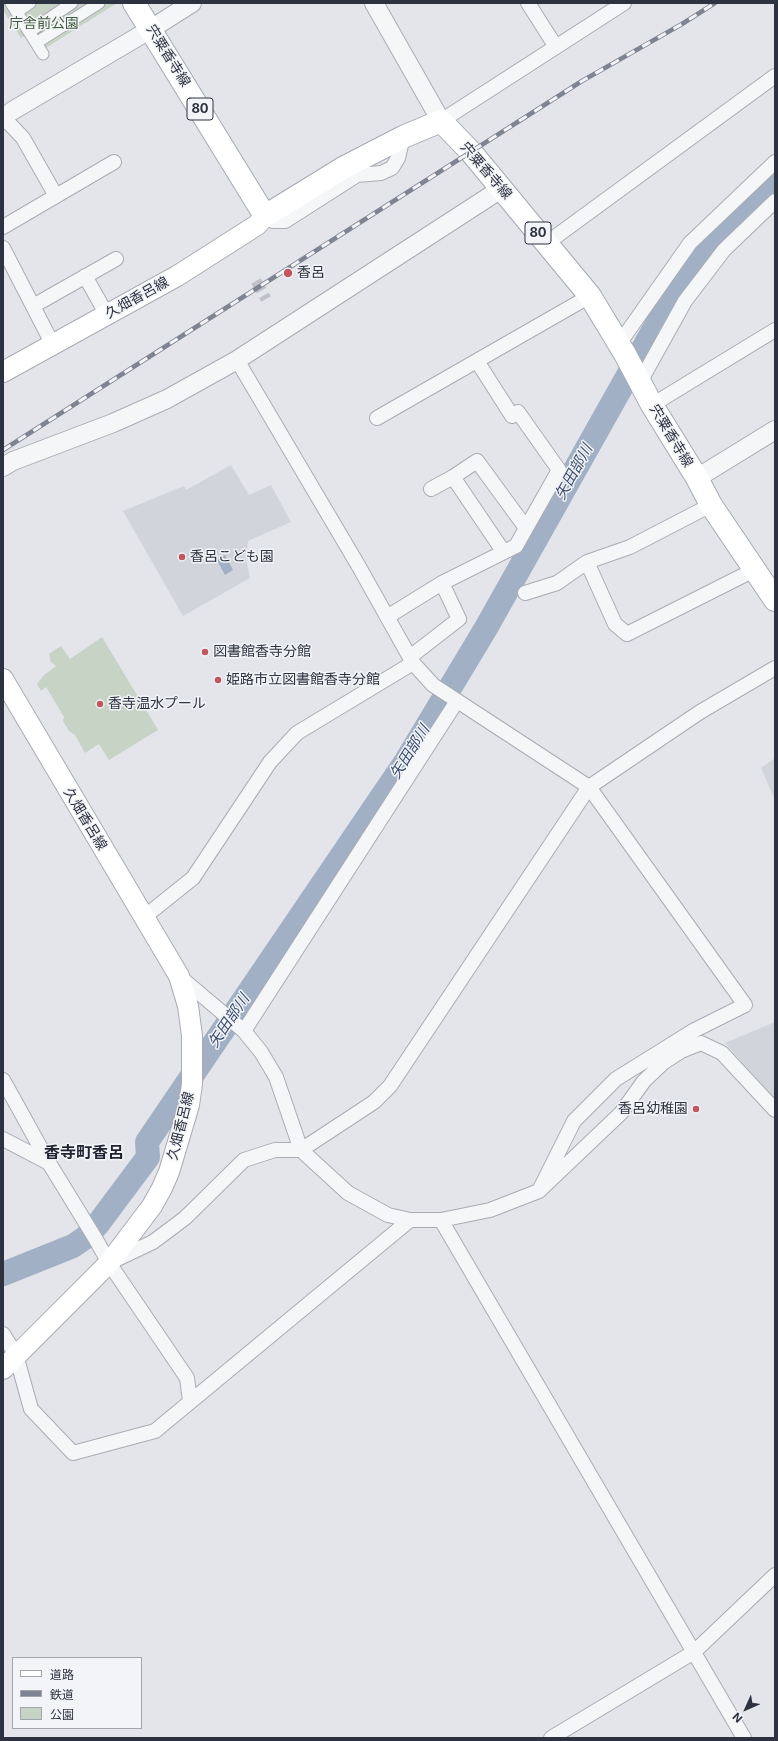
<!DOCTYPE html>
<html>
<head>
<meta charset="utf-8">
<style>
	body { margin:0 }
	#map { position:relative; width:778px; height:1741px; overflow:hidden; background:#e3e5ea; font-family:Inter,"Noto Sans JP",sans-serif }
	canvas { display:block }
	.frame { position:absolute; inset:0; border:4px solid #2d3240; pointer-events:none }
	.legend { position:absolute; left:12px; top:1657px; width:130px; height:72px; box-sizing:border-box; background:#f3f4f7; border:1px solid #a4a6ae; margin:0; padding:5px 7px; list-style:none; font-size:12px; color:#2d3240 }
	.legend li { display:flex; align-items:center; gap:8px; height:20px }
	.legend b { width:20px; border:1px solid #a4a6ae }
	.north { position:absolute; left:726px; top:1689px; width:40px; height:40px; -webkit-text-stroke:3px #f3f4f7; paint-order:stroke; rotate:225deg; font-size:11px; font-weight:700; line-height:16px; text-align:center; color:#2d3240 }
	.north::after { content:''; display:block; margin:auto; width:14px; height:18px; background:#2d3240; clip-path:polygon(50% 0,100% 100%,50% 72%,0 100%) }
</style>
</head>
<body>
<div id="map">
<canvas width="778" height="1741"></canvas>
<div class="frame"></div>
<ul class="legend">
<li><b style="height:5px;background:#fff"></b>道路</li>
<li><b style="height:5px;background:#7e8491"></b>鉄道</li>
<li><b style="height:11px;background:#c7d3c5"></b>公園</li>
</ul>
<div class="north">N</div>
</div>
<script>
const c = document.querySelector('canvas').getContext('2d');
c.lineJoin = 'round';
function fillPath(path, color) { c.fillStyle = color; c.fill(path, 'evenodd'); }
function strokePath(path, color, width, dash) { c.strokeStyle = color; c.lineWidth = width; c.lineCap = dash ? 'butt' : 'round'; c.setLineDash(dash || []); c.stroke(path); }
function drawText(font, color, halo, rows, align = 'center') {
  c.font = font + ' Inter,"Noto Sans JP",sans-serif'; c.lineWidth = 3; c.setLineDash([]); c.textBaseline = 'middle'; c.strokeStyle = halo; c.fillStyle = color; for (const [text, x, y, turn = 0] of rows) {
    c.save(); c.translate(x, y); c.rotate((+turn || 0) * Math.PI / 180); c.textAlign = isNaN(turn) ? turn : align; if (halo) c.strokeText(text, 0, 0); c.fillText(text, 0, 0); c.restore();
  }
}
fillPath(new Path2D(`
	M231 465 249 495 271 485 291 522 248 541 246 560 250 578 183 616 123 511 184 486 186 490Z
	M775 758V800L761 768Z
	M775 1022V1099L725 1043Z`), '#d1d4db');
fillPath(new Path2D(`
	M3 3H117L38 53 26 35 21 38 3 10Z
	M102 637 158 730 109 760 99 744 85 753 75 735 69 731 63 721 64 717 46 687 41 691 37 684 44 675 56 666 51 662 49 654 61 646 70 659Z`), '#c7d3c5');
fillPath(new Path2D(`
	M225 555 233 570 225 575 217 560Z`), '#a2b0c5');
strokePath(new Path2D(`
	M3 1274 73 1246 86 1237 98 1224 148 1157 147 1142 406 761 486 628 667 306 706 247 746 209 775 186`), '#a2b0c5', 24);
strokePath(new Path2D(`
	M256 281 266 299`), '#bfc1c8', 11, [11, 5.5]);
const pedestrian = new Path2D(`
	M11 3 43 54
	M17 12 30 3
	M29 32 72 3
	M36 43 99 3`);
const minor = new Path2D(`
	M528 3 556 47
	M3 117 23 138 56 196
	M441 121 624 3
	M265 216 273 221H285L357 175 381 173 392 168 398 158 403 137
	M3 227 114 162
	M547 243 775 76
	M3 248 53 345
	M85 276 107 315
	M33 306 116 259
	M619 344 690 243 775 162
	M237 360 358 565 413 663 433 685 589 787 745 1005 693 1031 616 1079 574 1121 539 1191
	M640 382 685 301 724 250 775 201
	M652 405 775 330
	M377 418 590 296
	M431 489 453 477
	M711 505 630 547 587 562 615 624 627 634 754 570
	M503 551 453 477 477 461 526 528
	M525 593 557 583 587 562
	M387 617 442 583 516 546 559 470 518 412 512 416 477 361
	M410 657 459 619 442 583
	M143 918 193 878 270 762 297 733 413 663
	M179 976 244 1031 261 1052 276 1077 301 1150 348 1193 388 1215 410 1220H441L490 1210 539 1191 621 1113 644 1081 664 1062 681 1051 701 1043 722 1053 775 1110
	M244 1031 457 701
	M3 1080 49 1163 95 1238 109 1263 187 1378 190 1401
	M3 1139 49 1163
	M441 1220 744 1738
	M111 1262 153 1242 185 1218 244 1160 275 1150H301L374 1102 390 1086 589 787 700 712 775 668
	M3 1334 16 1355 31 1409 73 1453 155 1431 410 1220
	M551 1738 694 1652 775 1575`);
const tertiary = new Path2D(`
	M374 3 441 121
	M12 111 151 29 192 3
	M3 467 13 461 113 423 167 399 237 360 501 189
	M697 478 775 430`);
const secondary = new Path2D(`
	M3 372 177 276 257 225 265 216
	M3 679 179 976 188 1006 192 1036V1084L189 1105 169 1172 162 1188 152 1206 109 1263 3 1369`);
const primary = new Path2D(`
	M134 3 265 216 343 168 403 137 441 121 471 152 590 296 625 354 652 405 697 478 711 505 775 600`);
strokePath(pedestrian, '#a9acb4', 13);
strokePath(minor, '#a9acb4', 16);
strokePath(tertiary, '#a9acb4', 20);
strokePath(secondary, '#a9acb4', 22);
strokePath(primary, '#a4a9b4', 24);
strokePath(pedestrian, '#f5f6f8', 11);
strokePath(minor, '#f5f6f8', 14);
strokePath(tertiary, '#f5f6f8', 18);
strokePath(secondary, '#fff', 20);
strokePath(primary, '#fff', 22);
const rail = new Path2D(`
	M3 450 582 81 682 24 715 3`);
strokePath(rail, '#7e8491', 4.5);
strokePath(rail, '#f3f4f7', 3, [9]);
for (const [x, y, r, color] of [
	[288,273,5,"#c0575e"],
	[182,557,4,"#c0575e"],
	[205,652,4,"#c0575e"],
	[218,680,4,"#c0575e"],
	[100,704,4,"#c0575e"],
	[696,1109,4,"#c0575e"]
]) { const dot = new Path2D(); dot.arc(x, y, r, 0, 2 * Math.PI); c.fillStyle = color; c.fill(dot); strokePath(dot, '#f3f4f7', 1.5); }
for (const [x, y, w] of [
	[200,109,26],
	[538,233,26]
]) { const box = new Path2D(); box.roundRect(x - w / 2, y - 11, w, 22, 3); c.fillStyle = '#f3f4f7'; c.fill(box); strokePath(box, '#2d3240', 1); }
drawText('bold 13px', '#2d3240', null, [
	["80",200,109],
	["80",538,233]
]);
drawText('14px', '#3f5a3c', '#f3f4f7', [
	["庁舎前公園",44,24]
]);
drawText('14px', '#2d3240', '#f3f4f7', [
	["宍粟香寺線",168,56,58],
	["宍粟香寺線",486,171,49],
	["久畑香呂線",137,298,-29],
	["宍粟香寺線",671,436,59],
	["久畑香呂線",85,819,59],
	["久畑香呂線",181,1126,-76]
]);
drawText('14px', '#2d3240', '#f3f4f7', [
	["香呂",297,273],
	["香呂こども園",190,557],
	["図書館香寺分館",213,652],
	["姫路市立図書館香寺分館",226,680],
	["香寺温水プール",108,704],
	["香呂幼稚園",688,1109,"right"]
], 'left');
drawText('italic 15px', '#3b4e6f', '#f3f4f7', [
	["矢田部川",574,472,-61],
	["矢田部川",410,752,-58],
	["矢田部川",229,1021,-56]
]);
drawText('bold 16px', '#1f2331', '#f3f4f7', [
	["香寺町香呂",84,1153]
]);
</script>
</body>
</html>
